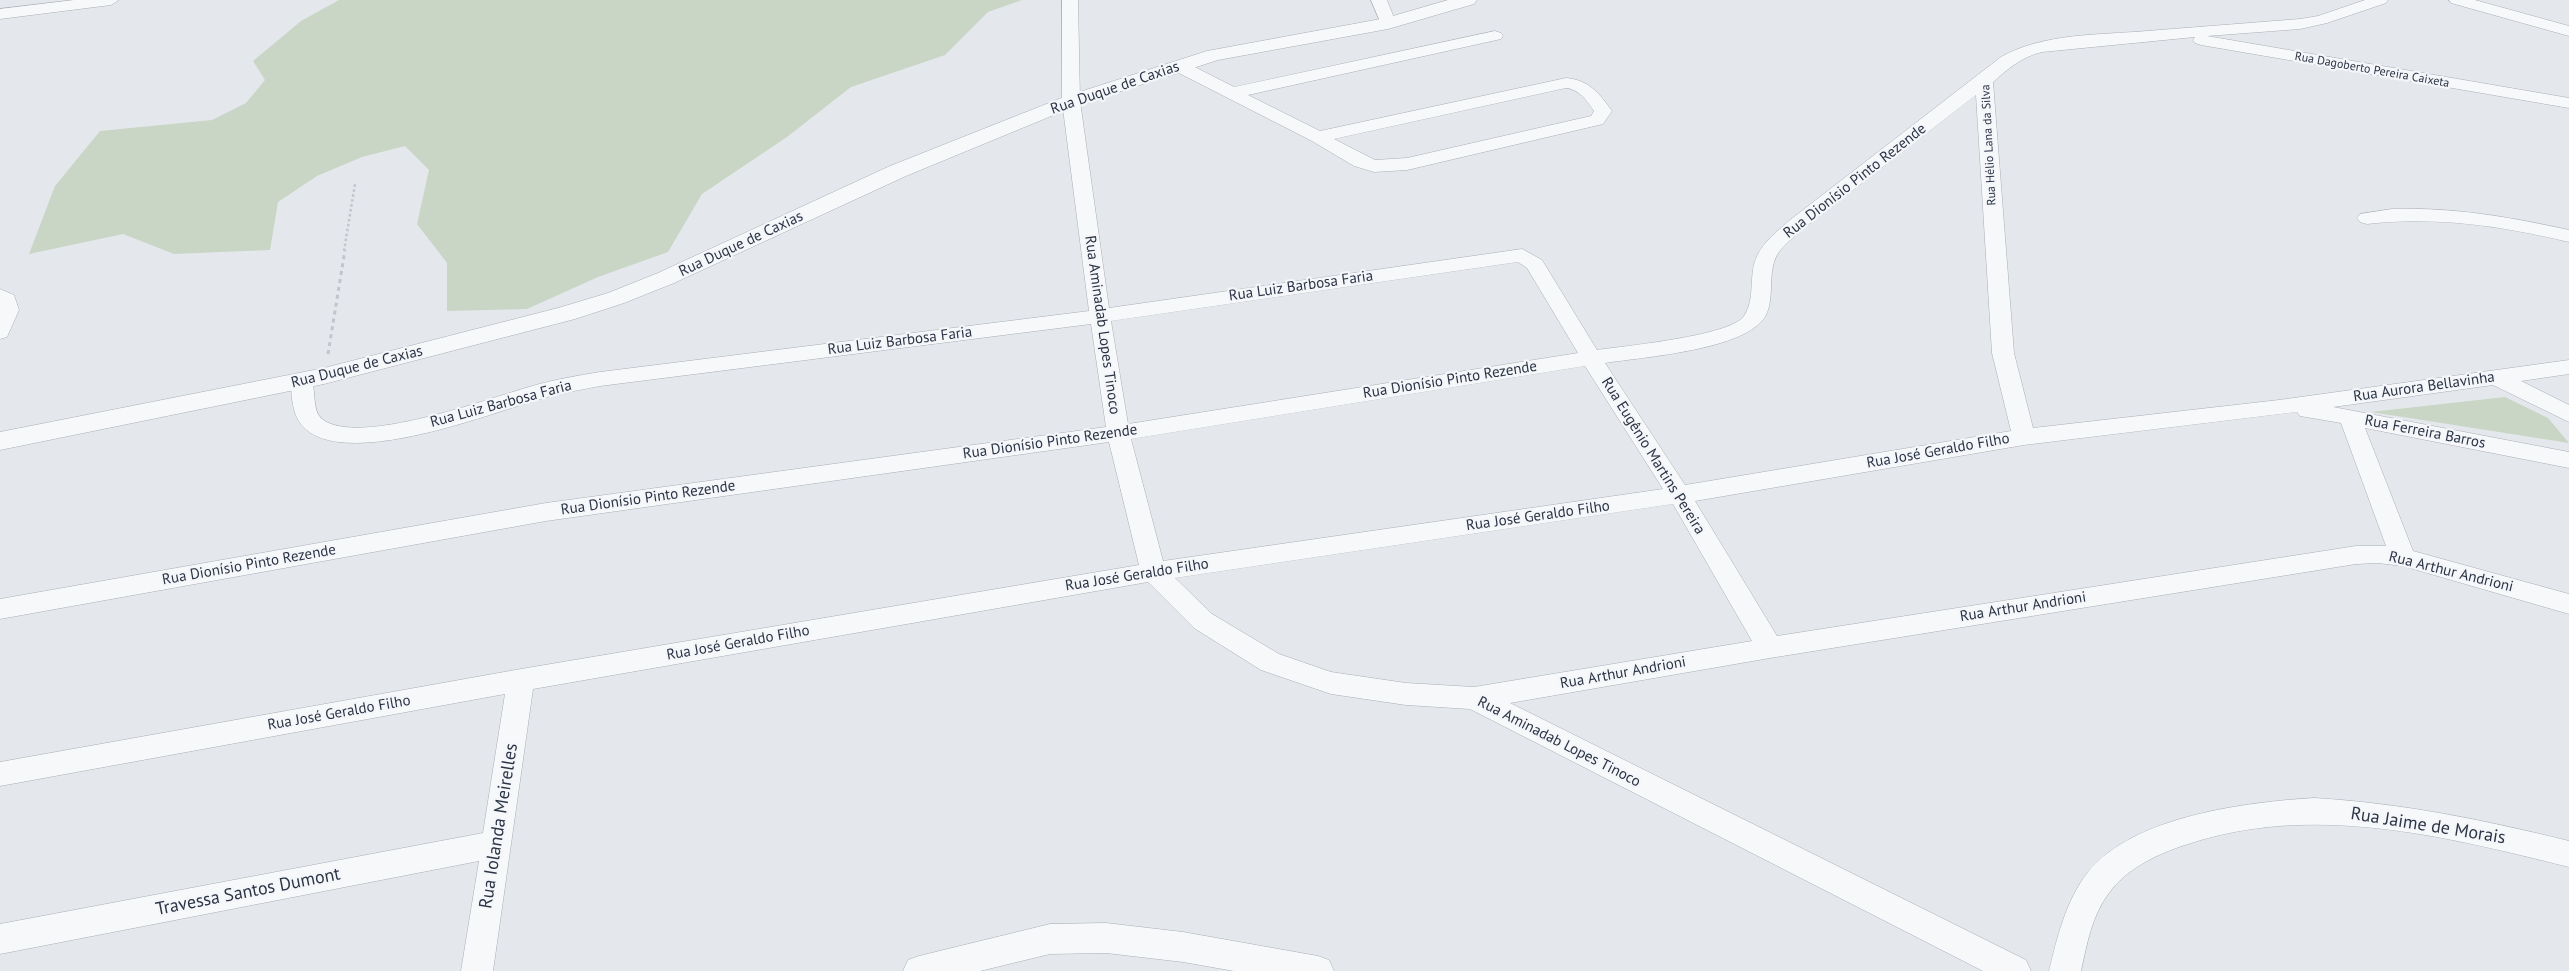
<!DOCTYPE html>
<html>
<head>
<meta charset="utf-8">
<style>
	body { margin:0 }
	canvas { display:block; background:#e4e7ec }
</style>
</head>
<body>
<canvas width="2569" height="971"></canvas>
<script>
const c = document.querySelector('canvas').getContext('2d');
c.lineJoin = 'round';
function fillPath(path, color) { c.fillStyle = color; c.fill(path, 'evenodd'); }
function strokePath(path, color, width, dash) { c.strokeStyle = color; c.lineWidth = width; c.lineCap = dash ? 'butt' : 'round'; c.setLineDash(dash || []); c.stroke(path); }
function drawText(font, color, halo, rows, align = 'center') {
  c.font = font + ' "PT Sans",sans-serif'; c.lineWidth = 4.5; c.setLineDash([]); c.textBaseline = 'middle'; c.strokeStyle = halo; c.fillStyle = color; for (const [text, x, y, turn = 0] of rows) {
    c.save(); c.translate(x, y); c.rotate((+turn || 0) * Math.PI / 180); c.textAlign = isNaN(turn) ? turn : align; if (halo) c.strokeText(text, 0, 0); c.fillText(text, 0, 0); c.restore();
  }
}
fillPath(new Path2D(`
	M339 0H1022L988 12 945 55 851 87 787 137 702 194 668 252 598 277 527 309 447 311V263L417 224 429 170 405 146 362 157 317 176 278 202 270 250 174 254 123 234 29 254 55 186 100 131 212 120 246 103 265 80 253 61 301 21Z
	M2505 397 2548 418 2569 443 2371 412Z`), '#c9d6c5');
const minor = new Path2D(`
	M74 0H119L111 5 0 19V9Z
	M1062 0H1078L1080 101 1109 308 1522 249 1542 260 1597 350C1624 346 1731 336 1744 316 1756 299 1748 274 1757 256 1764 241 1778 231 1790 220L2001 57C2043 33 2100 35 2147 31 2198 27 2249 23 2300 19L2318 16 2365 0H2388L2386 3 2327 23 2300 29 2207 36 2569 98V108L2201 45 2195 43 2193 40 2195 37 2042 52C2021 57 2008 69 1993 82L2014 353 2033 428 2279 400 2569 360V374L2521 381 2569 405V422L2493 385 2333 407 2569 452V468L2365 428 2413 551 2569 594V614L2403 566 2378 563 2356 564 1770 658 1510 703 2026 960 2031 971H1983L1470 709 1406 705 1331 694 1261 670 1194 628 1148 582 533 689 493 971H461L479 861 0 954V924L483 833 505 694 0 786V762L521 669 1139 565 1109 442 546 521 0 619V599L546 503 1106 427 1091 324 600 386C580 390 560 393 540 399 493 412 319 482 295 413 292 403 289 385 294 376L302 374 310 376C317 387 311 410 322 419 357 447 487 399 529 387 552 380 576 376 600 372L1089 311 1062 101ZM1976 95 1992 353 2011 431 1685 485 1605 363C1643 357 1748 350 1766 315 1775 297 1767 273 1777 255 1783 245 1795 236 1804 228ZM1518 262 1527 268 1578 353 1128 424 1111 321ZM1585 366 1663 489 1163 561 1131 439ZM2297 412 2300 416 2341 423 2386 546H2356L1777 636 1695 501 2024 445ZM1673 504 1752 641 1474 687 1406 683 1331 672 1279 654 1212 614 1175 578Z
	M1371 0H1387L1396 23 1394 26H1382Z
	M2449 0H2475L2569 26V36L2451 3Z
	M1495 31 1501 33 1503 36 1501 39 1248 95 1320 131 1566 78C1589 80 1599 93 1612 111L1603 124 1407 170 1374 172 1354 166 1312 141 1173 70 1171 66 1173 62H1185L1234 87ZM1566 88C1579 89 1587 101 1594 111L1591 116 1407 158 1375 160 1334 139Z
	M2392 209C2453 207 2510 217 2569 230V242C2502 226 2436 216 2367 224L2360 222 2357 218 2360 214Z
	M0 289 14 295 19 310 7 337 0 339Z
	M2314 798C2401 803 2484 820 2569 841V867C2444 836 2311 802 2185 845 2157 854 2126 869 2109 893 2092 915 2087 944 2081 971H2049C2057 938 2066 900 2088 872 2133 816 2247 802 2314 798Z
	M1106 923 1183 932 1318 956 1329 960 1334 971H1234L1183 962 1106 953 1050 954 980 971H903L908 960 919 956 1050 924Z`);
const tertiary = new Path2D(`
	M1448 0H1477L1474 4 1388 29 1218 60 1078 105 906 176 674 283 624 303 575 319 324 384 0 450V432L324 368 558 308 608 293 658 273 890 166 1064 97 1207 51 1386 18Z`);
strokePath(minor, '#a9aeb7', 1);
strokePath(tertiary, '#a9aeb7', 1);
strokePath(new Path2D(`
	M344 251 355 184`), '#c2c5cb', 2.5, [2.5, 2.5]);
strokePath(new Path2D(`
	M328 354 345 250`), '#c2c5cb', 3, [4, 4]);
fillPath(minor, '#f7f8fa');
fillPath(tertiary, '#f7f8fa');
drawText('12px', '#2b3445', '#f4f6f9', [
	["Rua Dagoberto Pereira Caixeta",2372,70,10],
	["Rua Hélio Lana da Silva",1989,145,-93]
]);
drawText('15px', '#2b3445', '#f4f6f9', [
	["Rua Duque de Caxias",1115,88,-19],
	["Rua Dionísio Pinto Rezende",1855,181,-38],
	["Rua Duque de Caxias",741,244,-25],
	["Rua Luiz Barbosa Faria",1301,286,-8],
	["Rua Aminadab Lopes Tinoco",1102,325,82],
	["Rua Luiz Barbosa Faria",900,341,-7],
	["Rua Duque de Caxias",357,367,-14],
	["Rua Dionísio Pinto Rezende",1450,380,-9],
	["Rua Aurora Bellavinha",2424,387,-8],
	["Rua Luiz Barbosa Faria",501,404,-15],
	["Rua Ferreira Barros",2425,432,11],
	["Rua Dionísio Pinto Rezende",1050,442,-8],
	["Rua José Geraldo Filho",1938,451,-10],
	["Rua Eugênio Martins Pereira",1653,456,58],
	["Rua Dionísio Pinto Rezende",648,498,-8],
	["Rua José Geraldo Filho",1538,516,-8],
	["Rua Dionísio Pinto Rezende",249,565,-10],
	["Rua Arthur Andrioni",2451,572,14],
	["Rua José Geraldo Filho",1137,575,-9],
	["Rua Arthur Andrioni",2023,607,-9],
	["Rua José Geraldo Filho",738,643,-10],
	["Rua Arthur Andrioni",1623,673,-10],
	["Rua José Geraldo Filho",339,713,-10],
	["Rua Aminadab Lopes Tinoco",1559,742,27]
]);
drawText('18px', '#2b3445', '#f4f6f9', [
	["Rua Iolanda Meirelles",499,826,-81],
	["Rua Jaime de Morais",2428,826,9],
	["Travessa Santos Dumont",248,892,-11]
]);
</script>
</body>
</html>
